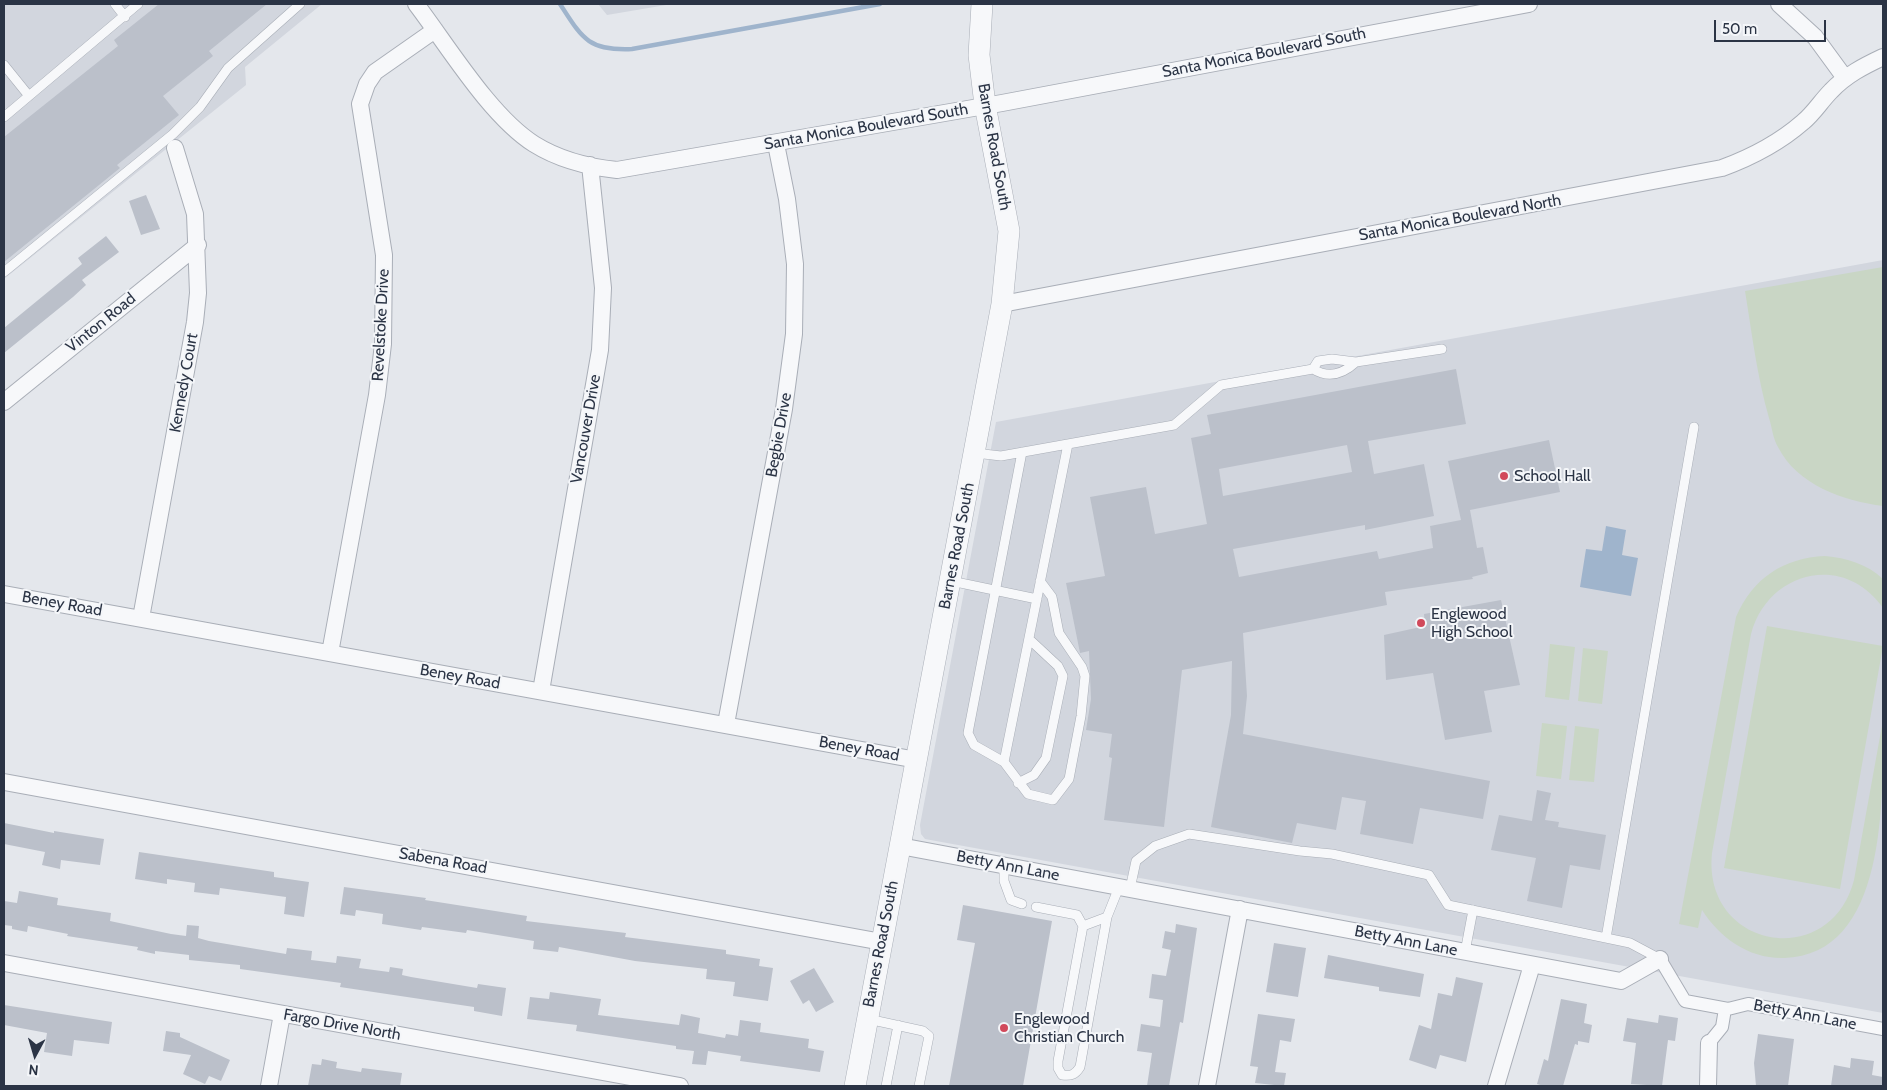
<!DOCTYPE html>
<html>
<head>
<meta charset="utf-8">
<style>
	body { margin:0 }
	#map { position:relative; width:1887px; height:1090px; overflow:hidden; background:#e4e7ec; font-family:Cabin,sans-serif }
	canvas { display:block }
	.frame { position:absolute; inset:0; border:5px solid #2b3445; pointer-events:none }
	.north { position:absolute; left:10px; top:1030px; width:50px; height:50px; -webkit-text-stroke:4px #f4f6f9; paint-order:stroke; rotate:186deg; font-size:14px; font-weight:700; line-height:20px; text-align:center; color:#2b3445 }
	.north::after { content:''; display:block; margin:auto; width:18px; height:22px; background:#2b3445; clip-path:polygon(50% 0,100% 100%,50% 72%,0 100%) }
	.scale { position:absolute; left:1714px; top:20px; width:112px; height:22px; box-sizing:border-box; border:2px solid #2b3445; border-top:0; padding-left:6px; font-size:15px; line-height:18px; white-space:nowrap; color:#2b3445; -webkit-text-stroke:4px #f4f6f9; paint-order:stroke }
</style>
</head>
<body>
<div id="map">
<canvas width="1887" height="1090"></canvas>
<div class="frame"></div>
<div class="north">N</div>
<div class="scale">50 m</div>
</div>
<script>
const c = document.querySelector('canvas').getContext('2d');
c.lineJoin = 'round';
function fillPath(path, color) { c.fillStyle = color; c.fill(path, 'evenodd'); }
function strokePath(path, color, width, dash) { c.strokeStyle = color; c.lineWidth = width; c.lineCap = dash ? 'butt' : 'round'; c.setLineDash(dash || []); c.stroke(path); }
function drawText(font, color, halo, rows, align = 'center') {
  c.font = font + ' Cabin,sans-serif'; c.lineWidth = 4; c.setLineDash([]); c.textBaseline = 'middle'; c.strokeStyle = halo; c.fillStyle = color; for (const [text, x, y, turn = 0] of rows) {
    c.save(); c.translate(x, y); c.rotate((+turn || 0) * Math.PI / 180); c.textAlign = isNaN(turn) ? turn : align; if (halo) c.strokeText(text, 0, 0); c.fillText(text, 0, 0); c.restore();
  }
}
fillPath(new Path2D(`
	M4 4H322L245 67 246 85 4 279Z
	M598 4H672L607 15Z
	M1883 260V1013L925 839 921 834 920 825 996 422Z`), '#d2d6de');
fillPath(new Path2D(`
	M1883 267V506C1844 501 1797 485 1778 447 1773 439 1772 427 1769 418 1757 376 1752 334 1745 291Z
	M1825 556C1847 558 1867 564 1883 579V608C1844 552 1768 571 1751 634L1712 853C1702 949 1830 972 1854 880L1883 720C1883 801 1887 955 1784 958 1749 959 1720 938 1702 910L1698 928 1679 924 1736 617C1753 578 1783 558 1825 556Z
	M1767 626 1883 646 1840 889 1724 868Z
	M1550 644 1575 647 1569 700 1545 697Z
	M1583 648 1608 651 1602 704 1578 701Z
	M1542 723 1567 726 1561 779 1536 776Z
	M1575 726 1599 729 1594 782 1569 780Z`), '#c9d6c5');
fillPath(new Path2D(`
	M1606 526 1626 530 1622 555 1638 558 1631 596 1580 587 1586 549 1602 551Z`), '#9fb4cc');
strokePath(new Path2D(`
	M560 4C582 38 588 51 632 49L880 4`), '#9fb4cc', 4.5);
fillPath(new Path2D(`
	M159 4H267L209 51 213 56 163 96 179 115 117 165 120 168 4 262V137L118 46 114 40Z
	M146 195 160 229 141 235 129 201Z
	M106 236 119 252 82 280 86 285 73 297 4 353V328L82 264 78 258Z
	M1456 369 1466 424 1368 441 1374 474 1424 464 1434 516 1365 530V525L1233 549 1239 577 1377 551 1379 559 1433 548 1430 526 1461 520 1448 461 1549 440 1560 492 1470 510 1477 548 1483 547 1488 573 1472 577 1473 579 1385 592 1387 605 1243 633 1247 696 1243 734 1490 781 1483 819 1420 808 1413 844 1360 834 1366 801 1342 797 1336 830 1297 823 1292 843 1211 827 1231 715 1232 661 1182 670 1164 827 1104 820 1112 758 1109 757 1112 734 1086 730 1091 699 1089 651 1080 653 1066 583 1105 576 1090 497 1146 487 1155 534 1207 524 1191 438 1211 434 1207 415ZM1347 445 1352 472 1223 496 1219 469Z
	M1501 600 1520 685 1484 691 1492 732 1445 740 1433 673 1386 680 1384 635 1425 626 1424 614Z
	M1537 790 1551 793 1545 820 1559 822 1558 827 1606 835 1600 870 1570 865 1562 908 1527 901 1536 858 1491 850 1499 815 1532 821Z
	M4 823 54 833V831L104 839 100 865 61 860 60 869 42 865 45 852 4 844Z
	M139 852 274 872V877L309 882 304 917 284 914 286 897 220 888 219 895 194 892 195 883 167 879V884L135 879Z
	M344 887 426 898 425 900 527 916 526 921 626 933 625 937 726 950V954L760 959 759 966 773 968 768 1001 733 996 735 982 706 979 707 969 635 961 559 947 558 952 533 949 534 941 467 930 466 933 422 927 421 930 382 924 383 914 356 910 355 916 340 914Z
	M19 891 58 898 57 905 111 913 110 921 171 934 186 936 187 925 199 926 198 938 209 941 286 954 287 948 312 951 311 960 336 963 337 956 361 959 359 968 389 972 390 967 403 969 402 975 411 977 477 988 478 984 506 988 502 1016 474 1011V1007L340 987 341 983 240 969V965L189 960V955L155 951V954L137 950 138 947 67 936 68 934 28 926 27 932 12 929V926L4 925V901L17 903Z
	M963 905 1052 921 1023 1086H949L975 943 957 940Z
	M1176 924 1197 928 1183 1023 1180 1022 1169 1086H1147L1152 1053 1137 1051 1141 1024 1160 1027 1163 1000 1149 998 1152 974 1166 976 1171 950 1162 948 1165 931 1175 933Z
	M1274 943 1306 948 1298 997 1266 992Z
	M1328 955 1424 974 1420 997 1379 991V987L1324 978Z
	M814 968 834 1002 816 1012 809 1000 803 1004 790 981Z
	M1456 977 1483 983 1466 1062 1440 1055 1436 1069 1409 1060 1419 1025 1431 1029 1438 993 1452 996Z
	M550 992 601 999 598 1015 679 1025 681 1014 700 1018 698 1033 725 1038 726 1034 738 1036 740 1020 761 1023 760 1032 809 1039 808 1048 824 1051 820 1072 740 1061 741 1056 708 1051 706 1065 692 1064 694 1051 676 1049V1046L576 1031 577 1025 527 1019 530 997 549 999Z
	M1561 999 1587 1004 1584 1023 1592 1025 1589 1043 1578 1041V1045L1575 1044 1563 1086H1544L1537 1084 1544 1059 1548 1061Z
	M4 1005 112 1022 109 1044 74 1040 72 1056 44 1052 47 1033 4 1025Z
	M1258 1014 1295 1019 1291 1042 1280 1040 1275 1072 1286 1073 1284 1086 1255 1083 1258 1067 1250 1066Z
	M1659 1015 1678 1018 1675 1041 1668 1040 1662 1086 1631 1084 1636 1043 1623 1041 1627 1018 1658 1023Z
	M166 1031 180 1033V1037L230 1060 221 1081 209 1076 205 1084 183 1074 191 1055 163 1051Z
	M1758 1034 1794 1039 1788 1086H1756L1754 1063Z
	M1851 1058 1874 1061 1872 1075 1883 1077V1086H1831L1834 1065 1850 1068Z
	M322 1059 337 1062 336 1068 361 1072 362 1068 402 1073 400 1086H308L312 1064 321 1065Z`), '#bbc0ca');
const service = new Path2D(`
	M115 4 125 17
	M4 65 29 96
	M4 117 138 4
	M4 272 173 134 200 107 228 68 300 4
	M1356 362 1442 349
	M1022 452 968 733 974 745 1004 762 1068 444
	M975 453 1001 456 1174 425 1221 385 1313 369C1329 379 1343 374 1356 362L1332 359 1318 361 1313 369
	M951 581 1037 599
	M1004 762 1028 794 1053 800 1069 779 1081 716 1085 676 1082 667 1059 633 1052 597 1040 581
	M1018 783 1034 775 1046 758 1063 676 1058 666 1029 639
	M1004 865V881L1011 900 1022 904
	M1130 889 1136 861 1155 846 1189 834 1300 851 1332 854 1429 875 1448 905 1630 943 1660 959
	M1036 907 1077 915 1083 926
	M1107 917 1083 926 1058 1061V1068L1062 1075C1071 1076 1075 1075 1080 1067L1107 917 1119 887
	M1606 938 1694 427
	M1465 952 1473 910
	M868 1019 923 1031 929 1036 919 1086
	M886 1086 898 1025`);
const pedestrian = new Path2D(`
	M1660 959 1685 1001 1728 1009 1748 1004 1883 1029
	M1709 1043 1722 1027 1725 1009`);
const minor = new Path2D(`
	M416 4C448 46 490 116 534 144 558 159 588 167 617 170L1002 103 1529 4
	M1779 4 1815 37 1845 78
	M1002 304 1722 168C1752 157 1779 143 1803 122 1814 113 1821 101 1831 91 1846 75 1864 66 1883 57
	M4 402 198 245
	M4 594 917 760
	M141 618 195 322 198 293 195 214 175 148
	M330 653 377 395 383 344 384 255 360 104 367 84 375 72 435 30
	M541 691 600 350 603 288 590 165
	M726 724 784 409 794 334 795 264 787 199 776 144
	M4 782 882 942
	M900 846 1621 981 1660 959
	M4 963 680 1086
	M269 1086 282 1014
	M1207 1086 1240 909
	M1496 1086 1532 965
	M1708 1086 1709 1043`);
const tertiary = new Path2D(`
	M855 1086 1002 304 1009 231 985 105 979 55 982 4`);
strokePath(service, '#a9aeb7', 10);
strokePath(pedestrian, '#a9aeb7', 14);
strokePath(minor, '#a9aeb7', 18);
strokePath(tertiary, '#a9aeb7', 22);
strokePath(service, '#f7f8fa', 9);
strokePath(pedestrian, '#f7f8fa', 12);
strokePath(minor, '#f7f8fa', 16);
strokePath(tertiary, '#f7f8fa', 21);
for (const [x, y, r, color] of [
	[1504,476,5,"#d1495b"],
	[1421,623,5,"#d1495b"],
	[1004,1028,5,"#d1495b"]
]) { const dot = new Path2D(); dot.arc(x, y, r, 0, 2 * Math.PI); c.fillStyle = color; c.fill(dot); strokePath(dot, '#f4f6f9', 2); }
drawText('16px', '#2b3445', '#f4f6f9', [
	["Santa Monica Boulevard South",1264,53,-11],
	["Santa Monica Boulevard South",866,127,-10],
	["Barnes Road South",994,147,80],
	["Santa Monica Boulevard North",1460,218,-10],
	["Vinton Road",101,323,-39],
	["Revelstoke Drive",381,325,-87],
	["Kennedy Court",184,383,-80],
	["Vancouver Drive",586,429,-80],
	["Begbie Drive",779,435,-80],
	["Barnes Road South",957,546,-79],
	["Beney Road",62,604,10],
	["Beney Road",460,677,10],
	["Beney Road",859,749,10],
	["Sabena Road",443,861,10],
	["Betty Ann Lane",1008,866,11],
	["Betty Ann Lane",1406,941,11],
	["Barnes Road South",881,944,-79],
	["Betty Ann Lane",1805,1015,11],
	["Fargo Drive North",342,1025,10]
]);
drawText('16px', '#2b3445', '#f4f6f9', [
	["School Hall",1514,476],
	["Englewood",1431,614],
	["High School",1431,632],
	["Englewood",1014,1019],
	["Christian Church",1014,1037]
], 'left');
</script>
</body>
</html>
